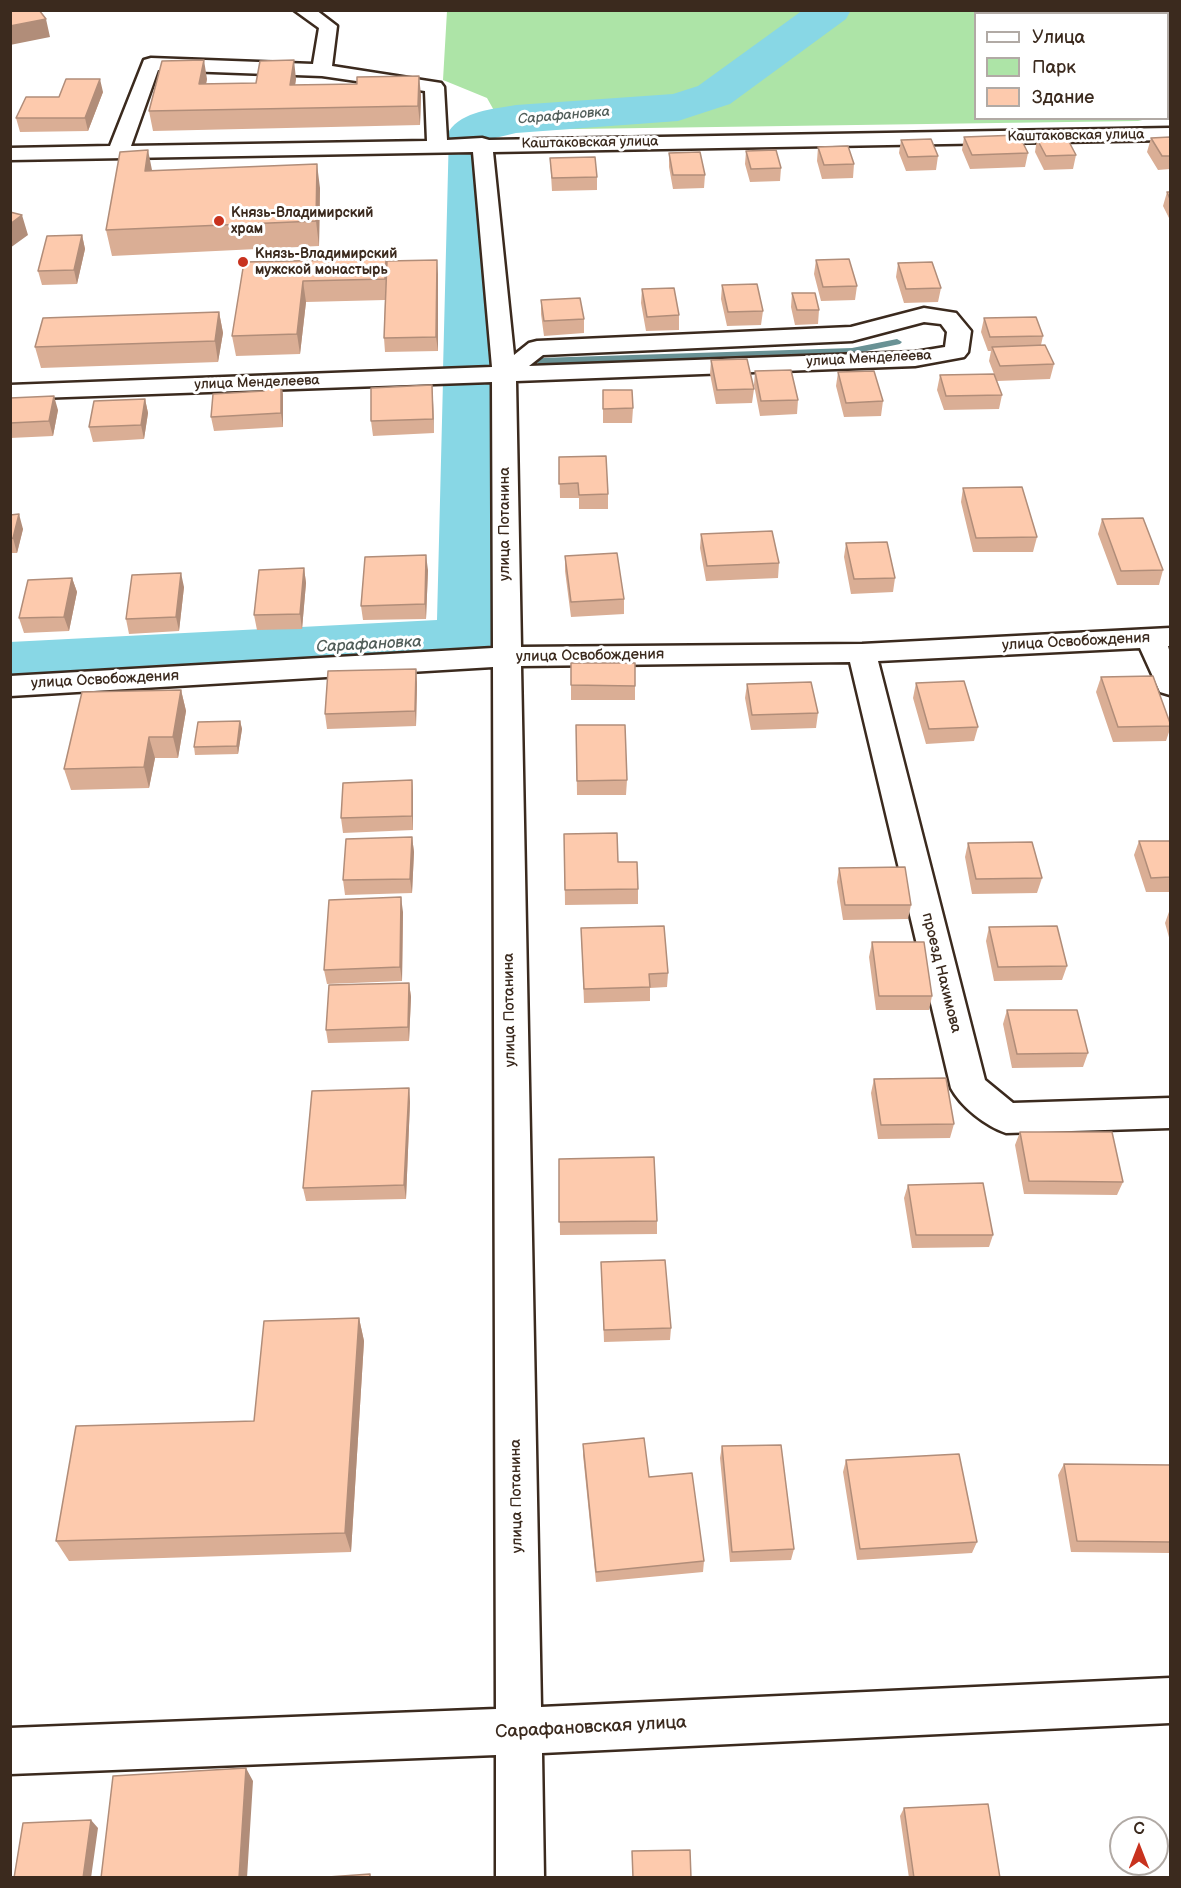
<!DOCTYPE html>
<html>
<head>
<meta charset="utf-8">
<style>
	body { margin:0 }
	#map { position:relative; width:1181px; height:1888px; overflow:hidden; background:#fff; font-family:"Balsamiq Sans",sans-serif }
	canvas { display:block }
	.frame { position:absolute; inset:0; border:12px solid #3b2a1e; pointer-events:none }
	.legend { position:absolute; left:974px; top:12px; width:195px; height:108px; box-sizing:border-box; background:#fff; border:2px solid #b1aaa5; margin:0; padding:8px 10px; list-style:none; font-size:18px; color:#3b2a1e }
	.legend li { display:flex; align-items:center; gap:12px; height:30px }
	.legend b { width:30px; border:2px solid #b1aaa5 }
	.north { position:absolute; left:1109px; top:1816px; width:60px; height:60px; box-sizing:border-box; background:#fff; border:2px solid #b1aaa5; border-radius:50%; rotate:0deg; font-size:16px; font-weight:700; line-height:24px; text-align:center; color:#3b2a1e }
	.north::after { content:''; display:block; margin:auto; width:21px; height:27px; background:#c8321e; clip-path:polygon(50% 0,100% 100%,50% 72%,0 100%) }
</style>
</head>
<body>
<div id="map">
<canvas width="1181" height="1888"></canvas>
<div class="frame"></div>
<ul class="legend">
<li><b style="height:8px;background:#fff"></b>Улица</li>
<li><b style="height:16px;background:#ade4a7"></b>Парк</li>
<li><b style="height:16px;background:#fdcaad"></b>Здание</li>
</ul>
<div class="north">С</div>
</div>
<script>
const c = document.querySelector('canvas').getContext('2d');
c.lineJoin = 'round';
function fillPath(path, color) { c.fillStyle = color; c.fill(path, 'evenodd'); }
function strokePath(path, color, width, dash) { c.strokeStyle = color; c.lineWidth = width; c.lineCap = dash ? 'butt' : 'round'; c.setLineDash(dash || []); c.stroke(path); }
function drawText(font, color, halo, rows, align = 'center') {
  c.font = font + ' "Balsamiq Sans",sans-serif'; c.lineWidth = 6; c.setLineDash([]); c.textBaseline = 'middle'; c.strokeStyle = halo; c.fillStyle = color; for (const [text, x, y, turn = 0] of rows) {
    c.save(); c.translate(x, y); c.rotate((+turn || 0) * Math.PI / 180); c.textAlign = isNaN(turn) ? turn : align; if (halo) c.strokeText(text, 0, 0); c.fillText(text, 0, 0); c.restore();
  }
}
fillPath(new Path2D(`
	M447 11H1121L1123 13 976 14V118L1147 119 1138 121 505 130 487 98 443 80Z`), '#ade4a7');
fillPath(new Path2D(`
	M897 339 902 342 900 344 852 354 539 364 534 361 539 358 852 348Z`), '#699295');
fillPath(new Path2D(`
	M803 10H851L846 19 730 104 678 121 516 133 495 138 499 370 495 375 499 381 502 640 492 655 469 661 10 686V642L437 620 443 381 447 375 443 370 449 131C463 111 493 109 516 105L673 94 698 86Z`), '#88d7e5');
const minor = new Path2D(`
	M294 10H316L337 26 332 66 441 83 444 87 447 140 482 138 489 140 1170 128V140L493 152 514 355 529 343 537 341 851 327 924 308 956 313 971 331 968 352 964 357 915 366 516 381 521 647 862 644 1170 628V646H1168L1170 653V695L1160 692 1140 648 878 661 985 1080 1013 1103 1170 1098V1128L1006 1133C986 1126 961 1107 951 1088L850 662 521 666 541 1707 1170 1678V1723L542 1753 544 1878H496V1755L10 1774V1728L496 1709 493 667 10 696V676L493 648 492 382 10 399V385L492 367 473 152 10 160V148L110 146 144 60 151 58 313 64 319 28ZM158 70 322 76 425 91 427 141 131 146ZM924 322 941 324 947 332 945 347 915 352 529 366 543 355 852 341Z
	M1168 20H1170V30H1168Z`);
const major = new Path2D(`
	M1132 10H1150L1152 14H1134Z
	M1168 46 1170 47V63L1168 62Z`);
strokePath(minor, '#3b2a1e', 5);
strokePath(major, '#3b2a1e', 5);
fillPath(minor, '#fff');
fillPath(major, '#fff');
fillPath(new Path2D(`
	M207 79 206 84 256 83 296 79 295 85 421 95 420 125 153 131 149 111Z
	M103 92 88 131 20 132 16 118 59 97Z
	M964 137 1028 153 1025 167 970 169 962 150Z
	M1170 137V169L1158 170 1147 152 1151 138Z
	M1037 139 1076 155 1073 169 1044 170 1035 152Z
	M901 140 938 156 936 170 906 171 899 153Z
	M818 147 854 164 853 178 822 179 817 161Z
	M746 151 781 168 780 181 750 182 745 164Z
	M669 153 705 175 704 188 673 189 669 167Z
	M550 158 597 177V190L552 191Z
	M152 171 320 188 319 246 112 256 106 230Z
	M1167 192H1170V220L1163 206Z
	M82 235 85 249 77 284 42 285 38 271Z
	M816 260 857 286 855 300 821 301 814 274Z
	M244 262 387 265 438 274V351L385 352 384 338 385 300 306 302 300 354 236 356 232 336Z
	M898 263 941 288 938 302 904 303 896 277Z
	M722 285 763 311 761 325 727 326 721 299Z
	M642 289 679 315V330L646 331 641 303Z
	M792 293 819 310 818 324 795 325 791 307Z
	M541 300 584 319V333L544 336 541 314Z
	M219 312 223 333 218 362 41 368 35 347Z
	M984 318 1043 336 1041 345 1054 364 1050 379 997 381 1002 395 999 409 944 410 937 390 940 375 994 374 989 361 991 351H988L981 332Z
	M711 360 754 389 752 403 716 404 710 374Z
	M755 371 798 400 797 414 760 416 754 385Z
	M838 372 883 401 881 416 844 417 836 386Z
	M603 390 633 408 632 423H603Z
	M283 394V427L214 431 211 417Z
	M10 398 58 410 53 436 10 438Z
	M145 399 148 413 144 439 93 442 89 427Z
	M433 400 434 433 373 436 371 421Z
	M559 457 608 494V509H579V498H560Z
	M963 488 1037 537 1033 552H973L961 502Z
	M10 515 23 529 17 553H10Z
	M1102 519 1163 570 1159 585H1117L1098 534Z
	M701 534 779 563 778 578 706 581 700 548Z
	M846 543 895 578 893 592 851 594 844 557Z
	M565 556 624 599V614L571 617 565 571Z
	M304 568 306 583 302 629 257 630 254 615Z
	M428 570 426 619 363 620 361 606Z
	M72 578 77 592 69 631 24 633 19 618Z
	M184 587 179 631 129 634 126 619Z
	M571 663 635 686V700H571Z
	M416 669 417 684 416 726 327 729 325 714Z
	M1101 677 1170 723V729L1166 741 1113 742 1096 692Z
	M916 683 978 727 974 741 926 744 913 698Z
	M747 684 818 713 816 728 751 730 745 698Z
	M181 690 186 711 178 758H155L149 788 71 790 64 769Z
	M240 721 242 729 238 754 195 755 194 747Z
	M576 725 627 780 626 795H577Z
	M412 780 413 795V830L343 833 341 818Z
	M564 834 618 862 638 889V904L565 905Z
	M412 837 414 852 412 893 345 895 343 880Z
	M1139 841H1170V892H1146L1134 855Z
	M968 843 1042 878 1037 893 972 894 965 857Z
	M839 868 911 905 908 919 843 920 837 882Z
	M1170 909V941L1165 923Z
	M403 912 402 981 327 984 324 970Z
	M989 927 1067 966 1062 980 994 981 986 941Z
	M581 928 668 973 667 987 650 988V1001L584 1003Z
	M872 942 932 996 929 1010H876L869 957Z
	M409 983 411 997 409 1041 328 1043 326 1030Z
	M1007 1010 1088 1053 1083 1067 1012 1068 1003 1024Z
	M874 1079 954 1124 950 1138 878 1139 871 1093Z
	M409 1088 410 1102 406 1199 306 1201 303 1188Z
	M1020 1132 1123 1182 1117 1195 1024 1194 1015 1145Z
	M559 1159 657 1221V1234L560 1235Z
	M908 1185 993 1235 989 1247 912 1248 904 1198Z
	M601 1262 671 1328 670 1340 604 1342Z
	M359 1318 364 1341 351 1552 69 1561 56 1541 254 1421Z
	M583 1444 649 1477 704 1561 703 1572 596 1582 583 1455Z
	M722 1446 794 1549 791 1560 730 1562 720 1458Z
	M846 1460 977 1542 972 1553 857 1560 843 1472Z
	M1064 1464 1170 1465V1553L1071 1552 1058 1475Z
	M904 1808 1000 1878H909L900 1816Z`), '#daae95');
fillPath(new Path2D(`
	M46 19 50 37 10 45V26Z
	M204 60 207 79 202 103 199 84Z
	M294 60 296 79 292 104 290 85Z
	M419 76 421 95 420 125 418 106Z
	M100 79 103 92 88 131 85 118Z
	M148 150 153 175 145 171Z
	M317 164 320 188 319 246 316 221Z
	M22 215 28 235 10 248V224Z
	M82 235 85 249 77 284 74 270Z
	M437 260 438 274V351L436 337Z
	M303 281 306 302 300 354 297 334Z
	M219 312 223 333 218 362 215 341Z
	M281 380 283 394V427L281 413Z
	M432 385 433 400 434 433 433 419Z
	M54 396 58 410 53 436 49 421Z
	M145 399 148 413 144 439 141 425Z
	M19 514 23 529 17 553 13 538Z
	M426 555 428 570 426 619 425 604Z
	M304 568 306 583 302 629 300 614Z
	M181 573 184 587 179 631 176 617Z
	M72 578 77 592 69 631 64 617Z
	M416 669 417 684 416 726 415 711Z
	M181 690 186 711 178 758 173 737Z
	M240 721 242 729 238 754 237 746Z
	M149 737 155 758 149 788 144 767Z
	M412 780 413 795V830L412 816Z
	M412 837 414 852 412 893 410 879Z
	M401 897 403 912 402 981 400 967Z
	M409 983 411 997 409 1041 408 1027Z
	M409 1088 410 1102 406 1199 404 1185Z
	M359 1318 364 1341 351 1552 345 1533Z
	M246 1768 253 1781 247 1878H239Z
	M91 1820 98 1828 91 1878H83Z`), '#b18d79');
const building = new Path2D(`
	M10 10H39L46 19 10 26Z
	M204 60 199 84 256 83 260 61 294 60 290 85 357 84V77L419 76 418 106 149 111 162 61Z
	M66 79H100L85 118H16L26 97H59Z
	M1019 135 1028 153 972 155 964 137Z
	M1170 137V156H1162L1151 138Z
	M1067 138 1076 155 1046 156 1037 139Z
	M931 139 938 156 908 157 901 140Z
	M848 146 854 164 824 165 818 147Z
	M148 150 145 171 317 164 316 221 106 230 120 152Z
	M776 150 781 168 751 169 746 151Z
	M700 152 705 175H673L669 153Z
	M595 157 597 177 552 178 550 158Z
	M1167 192H1170V199Z
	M10 212 22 215 10 224Z
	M82 235 74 270 38 271 47 236Z
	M386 259 385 279 303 281 297 334 232 336 244 262Z
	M849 259 857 286 823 287 816 260Z
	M437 260 436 337 384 338 387 261Z
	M932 262 941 288 906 289 898 263Z
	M757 284 763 311 728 312 722 285Z
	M674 288 679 315 647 317 642 289Z
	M792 293H815L819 310H797Z
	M580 298 584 319 544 321 541 300Z
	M219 312 215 341 35 347 43 318Z
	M1036 317 1043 336 990 337 984 318Z
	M1045 345 1054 364 1000 366 992 347Z
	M747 359 754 389 717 390 711 360Z
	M791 370 798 400 761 401 755 371Z
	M874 371 883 401 846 403 838 372Z
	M994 374 1002 395 946 396 940 375Z
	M281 380V413L211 417 213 394 264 391V381Z
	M432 385 433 419 371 421V388Z
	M603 390H632L633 408 603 409Z
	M54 396 49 421 10 423V398Z
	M145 399 141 425 89 427 94 401Z
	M606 456 608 494 579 495 578 483 559 484V457Z
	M1022 487 1037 537 976 538 963 488Z
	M19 514 13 538 10 539V515Z
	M1143 518 1163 570 1121 571 1102 519Z
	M772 531 779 563 707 566 701 534Z
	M887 542 895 578 854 579 846 543Z
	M617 553 624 599 571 602 565 556Z
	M426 555 425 604 361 606 365 557Z
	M304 568 300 614 254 615 259 570Z
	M181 573 176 617 126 619 132 575Z
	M72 578 64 617 19 618 28 580Z
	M571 663H635V686L571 685Z
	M416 669 415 711 325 714 328 671Z
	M1153 676 1170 723V726L1118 727 1101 677Z
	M964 681 978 727 929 729 916 683Z
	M811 682 818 713 752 715 747 684Z
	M181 690 173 737H149L144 767 64 769 82 692Z
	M240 721 237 746 194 747 198 722Z
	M576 725H625L627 780 577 781Z
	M412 780V816L341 818 343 783Z
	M617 833 618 862H637L638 889 565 890 564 834Z
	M412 837 410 879 343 880 346 839Z
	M1139 841H1170V877L1151 878Z
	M1032 842 1042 878 976 879 968 843Z
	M905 867 911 905H845L839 868Z
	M401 897 400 967 324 970 329 900Z
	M664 926 668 973 649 974 650 987 584 989 581 928Z
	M1057 926 1067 966 998 967 989 927Z
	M872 942H924L932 996H879Z
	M409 983 408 1027 326 1030 329 985Z
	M1007 1010H1077L1088 1053 1017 1054Z
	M946 1078 954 1124 881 1125 874 1079Z
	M409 1088 404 1185 303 1188 312 1091Z
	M1020 1132H1112L1123 1182 1029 1181Z
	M654 1157 657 1221 559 1222V1159Z
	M983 1183 993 1235H916L908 1185Z
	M665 1260 671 1328 604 1330 601 1262Z
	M359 1318 345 1533 56 1541 76 1426 254 1421 264 1321Z
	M644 1438 649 1477 692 1473 704 1561 596 1572 583 1444Z
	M781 1445 794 1549 732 1552 722 1446Z
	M959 1454 977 1542 860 1549 846 1460Z
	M1064 1464 1170 1465V1542L1077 1541Z
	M246 1768 239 1878H101L113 1776Z
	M988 1804 1000 1878H914L904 1808Z
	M91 1820 83 1878H14L23 1823Z
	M690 1850 691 1878H633L632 1851Z
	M370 1874V1878H314Z`);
fillPath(building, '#fdcaad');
strokePath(building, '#b18d79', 1.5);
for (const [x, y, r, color] of [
	[219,221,6,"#c8321e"],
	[243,262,6,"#c8321e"]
]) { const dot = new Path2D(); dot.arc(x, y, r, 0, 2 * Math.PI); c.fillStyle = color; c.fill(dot); strokePath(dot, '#fff', 2); }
drawText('italic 14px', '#525e5a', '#fff', [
	["Сарафановка",564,116,-5]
]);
drawText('14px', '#3b2a1e', '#fff', [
	["Каштаковская улица",1076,136,-1],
	["Каштаковская улица",590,143,-1],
	["улица Менделеева",869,359,-3],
	["улица Менделеева",257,383,-2]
]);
drawText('bold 14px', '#3b2a1e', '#fff', [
	["Князь-Владимирский",231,213],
	["храм",231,229],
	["Князь-Владимирский",255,254],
	["мужской монастырь",255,270]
], 'left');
drawText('15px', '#3b2a1e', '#fff', [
	["улица Потанина",505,524,-90],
	["улица Освобождения",1076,642,-3],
	["улица Освобождения",590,656,-1],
	["улица Освобождения",105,680,-3],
	["проезд Нахимова",941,973,76],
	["улица Потанина",510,1010,-91],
	["улица Потанина",517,1496,-91]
]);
drawText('italic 16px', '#525e5a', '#fff', [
	["Сарафановка",369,645,-3]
]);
drawText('18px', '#3b2a1e', '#fff', [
	["Сарафановская улица",591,1728,-3]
]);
</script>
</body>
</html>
